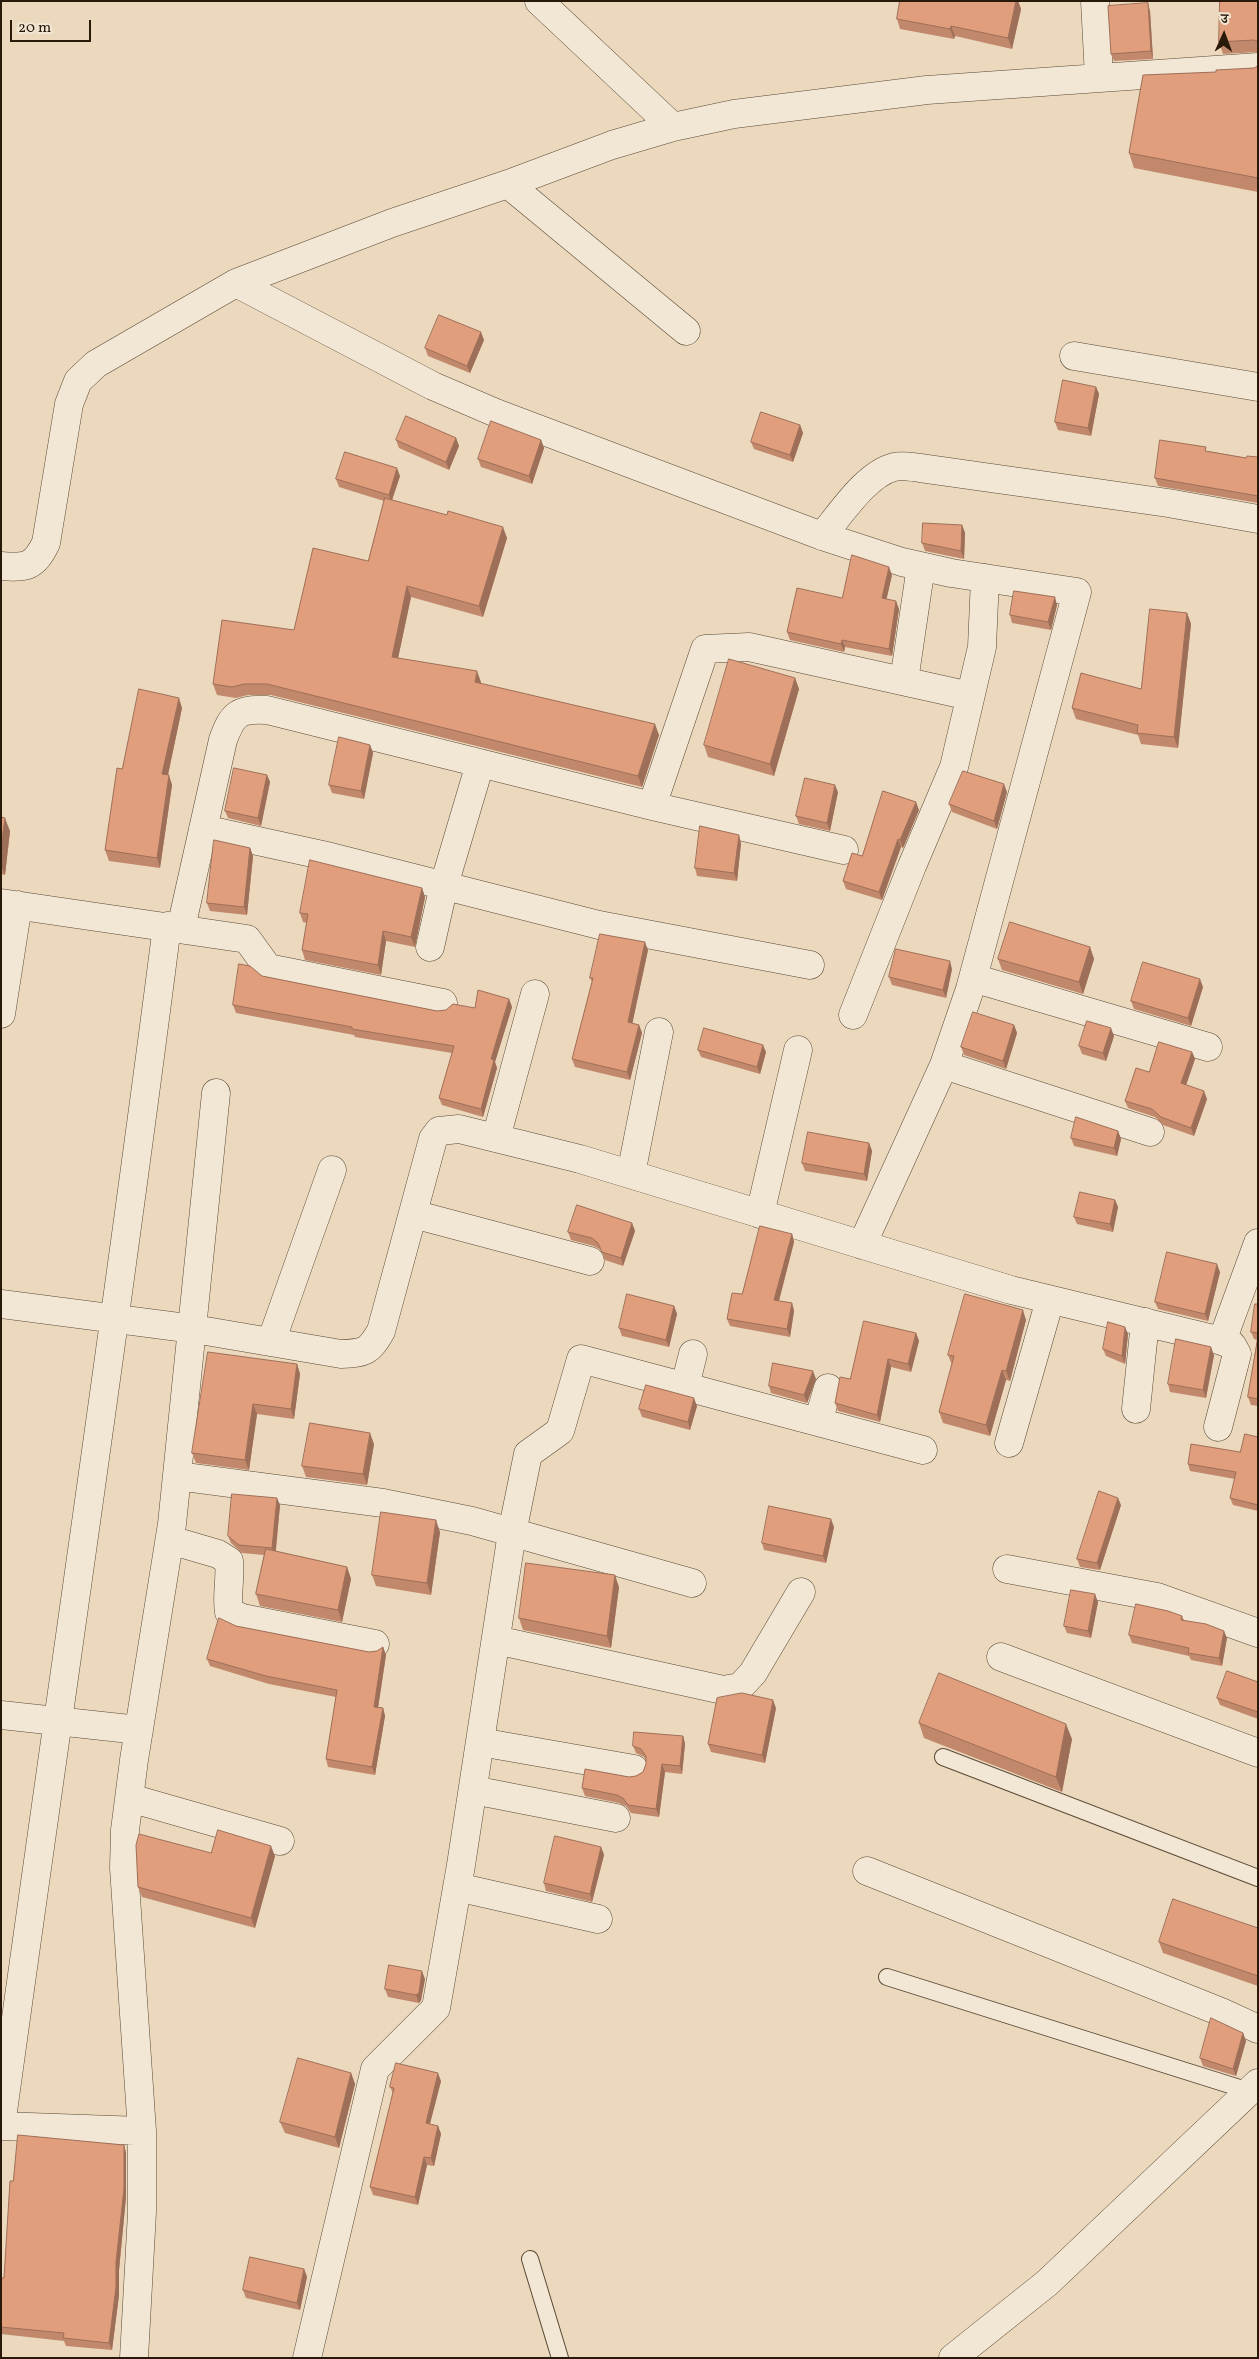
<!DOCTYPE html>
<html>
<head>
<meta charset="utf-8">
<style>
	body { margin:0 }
	#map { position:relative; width:1259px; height:2359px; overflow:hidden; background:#ebd8bd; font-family:Vollkorn,"Noto Serif Devanagari",serif }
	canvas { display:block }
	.frame { position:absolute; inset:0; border:2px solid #281908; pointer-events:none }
	.north { position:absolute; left:1199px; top:10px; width:50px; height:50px; -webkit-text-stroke:4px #f2e6d4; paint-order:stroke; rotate:2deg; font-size:14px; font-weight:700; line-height:20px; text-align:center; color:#281908 }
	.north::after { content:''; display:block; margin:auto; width:18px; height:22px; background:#281908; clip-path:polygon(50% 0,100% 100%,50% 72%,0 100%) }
	.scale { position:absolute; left:10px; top:20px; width:81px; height:22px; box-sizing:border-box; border:2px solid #281908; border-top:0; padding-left:6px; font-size:15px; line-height:18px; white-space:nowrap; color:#281908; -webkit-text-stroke:4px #f2e6d4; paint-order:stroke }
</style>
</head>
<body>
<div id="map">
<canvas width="1259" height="2359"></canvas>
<div class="frame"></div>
<div class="north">उ</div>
<div class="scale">20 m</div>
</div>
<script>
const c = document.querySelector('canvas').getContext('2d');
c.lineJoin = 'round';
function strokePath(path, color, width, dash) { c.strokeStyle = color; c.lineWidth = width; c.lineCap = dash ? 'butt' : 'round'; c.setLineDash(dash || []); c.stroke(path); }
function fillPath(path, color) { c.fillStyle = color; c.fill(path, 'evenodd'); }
const service = new Path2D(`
	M943 1757 1258 1878
	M887 1977 1249 2091
	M530 2259 560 2358`);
const minor = new Path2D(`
	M539 1 673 127
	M1095 1 1099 77
	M508 184 686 331
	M236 283 433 386 496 413 822 536 902 562 951 573 1077 592 970 989 944 1065 862 1245
	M1074 356 1258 387
	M822 536C840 515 866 474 894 467 902 465 912 467 920 468L1168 503 1258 519
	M1 566C27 568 34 567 46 543L69 404 78 381 96 364 236 283 392 223 508 184 612 145 673 127 734 114 927 90 1258 67
	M904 681 921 566
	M652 806 705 649 749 647 970 696
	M203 829 331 857 599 925 810 965
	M1 903 247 939 268 968 443 1003
	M181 928 223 740C232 715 238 708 267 710L652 806 844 850
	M430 947 444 885 480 764
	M973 978 1208 1047
	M1 1014 18 905
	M853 1015 912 866 954 767 982 647 985 578
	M944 1065 1150 1132
	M496 1138 535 994
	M631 1174 659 1032
	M413 1214 590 1261
	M760 1214 798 1050
	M1 1304 194 1329 341 1354C365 1353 369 1352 381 1331L433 1139 439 1131 459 1129 580 1159 1011 1290 1222 1341 1232 1345 1237 1354 1218 1427
	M1222 1341 1258 1243
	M271 1342 332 1170
	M685 1386 693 1354
	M1136 1409 1145 1322
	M818 1422 828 1388
	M1009 1443 1050 1300
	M177 1476 383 1503 472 1521 692 1583
	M170 1540 218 1554 229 1561C231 1579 226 1595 229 1612L242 1618 375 1644
	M1007 1569 1157 1597 1258 1633
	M496 1640 723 1690 740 1687 753 1673 801 1592
	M1001 1657 1258 1753
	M1 1715 139 1730
	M480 1742 634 1769
	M473 1790 616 1818
	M130 1798 280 1841
	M867 1871 1221 2012 1258 2029
	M457 1887 598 1919
	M1 2126C56 1726 116 1327 167 926
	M1 2126 142 2131
	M134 2358 142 2212V2131L127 1912 124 1868 125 1830 134 1760 172 1524 216 1093
	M307 2358 375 2069 436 2008 461 1865 512 1533 528 1454 560 1431 581 1359 923 1450
	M953 2358 1047 2283 1258 2083`);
strokePath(service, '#594935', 18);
strokePath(minor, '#594935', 29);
strokePath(service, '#f2e6d4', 16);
strokePath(minor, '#f2e6d4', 28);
fillPath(new Path2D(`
	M900 1H1018L1021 9 1012 49 955 36 954 39 900 29 897 19Z
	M1258 1V52L1223 54 1219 42Z
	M1150 11 1153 59 1114 61 1111 54Z
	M1258 66V192L1134 168 1129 153 1216 72 1254 68Z
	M484 340 470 373 428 356 425 348Z
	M1096 387 1099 394 1091 436 1058 430 1055 422Z
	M800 425 803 433 793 462 754 449 751 442Z
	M456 438 459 446 449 470 399 448 396 440Z
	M541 440 544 448 532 484 481 467 478 459Z
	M1208 451 1246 458 1258 457V503L1158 486 1155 478Z
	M400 476 392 500 507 538 483 617 411 597 398 658 481 682V684L659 735 642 787 271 695H248L236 698 217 695 213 684 294 630 368 561 384 501 339 487 336 479Z
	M962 525 965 533 964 559 925 551 922 543Z
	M892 575 886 599 899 609 892 656 845 647 844 652 790 640 787 632 842 598Z
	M1057 605 1051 630 1012 623 1010 615Z
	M1187 613 1191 624 1178 748 1141 744 1138 735 1076 719 1072 708 1141 689Z
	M795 678 799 689 774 776 708 757 704 745Z
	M182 708 168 775 172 785 160 868 109 861 105 850 122 769Z
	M370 745 373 753 364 799 332 793 329 785Z
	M267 775 270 782 261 826 228 818 225 811Z
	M838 792 830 831 799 824 796 816Z
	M1007 792 997 829 952 812 949 804Z
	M919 810 903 848 901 847 882 900 846 889 843 881 862 856Z
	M1 817 10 831 5 875 1 874Z
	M741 843 737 881 697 876 695 868Z
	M250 848 253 856 247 915 210 911 207 903Z
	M422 888 425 897 415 947 386 941 381 975 305 960 302 950 307 923 303 922 300 913Z
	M1090 947 1094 959 1083 994 1002 970 998 959Z
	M648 950 632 1023 639 1025 642 1033 630 1080 575 1067 572 1059 592 982 590 978Z
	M952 969 946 998 892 985 889 977Z
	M262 976 437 1011 475 1008 509 999 512 1007 495 1062 497 1068 483 1117 442 1105 439 1098 452 1053 355 1037 354 1035 236 1013 233 1005Z
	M1203 987 1191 1026 1134 1009 1131 1001Z
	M1014 1025 1017 1033 1006 1069 964 1055 961 1047Z
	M1114 1036 1106 1061 1082 1054 1079 1046Z
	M698 1050 766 1052 760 1074 701 1057Z
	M1192 1052 1195 1059 1186 1085 1207 1099 1194 1136 1163 1125 1155 1117 1128 1108 1125 1101 1149 1072Z
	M1118 1131 1121 1139 1117 1156 1074 1146 1071 1138Z
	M869 1143 872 1151 867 1181 805 1171 802 1163Z
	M1115 1200 1118 1207 1113 1232 1077 1224 1074 1217Z
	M632 1223 635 1231 623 1266 605 1260 601 1250 594 1246 571 1240 568 1232Z
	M792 1234 794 1242 779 1301 792 1303 794 1311 790 1337 730 1326 727 1319 742 1294Z
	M1220 1272 1208 1321 1158 1309 1155 1302Z
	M1258 1304V1406L1251 1405 1248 1397 1257 1340 1254 1339 1251 1332Z
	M674 1306 677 1314 669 1347 622 1336 619 1328Z
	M1026 1320 1010 1381 1006 1380 990 1436 943 1423 939 1412 952 1365 948 1355Z
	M916 1333 919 1341 911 1372 891 1367 880 1422 838 1411 835 1403 850 1379Z
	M1128 1334 1125 1364 1106 1356 1103 1349Z
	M1214 1355 1206 1398 1170 1392 1168 1384Z
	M297 1364 300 1374 294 1419 257 1414 249 1470 196 1463 192 1453Z
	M816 1379 807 1403 771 1393 769 1386Z
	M697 1406 690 1430 642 1417 639 1409Z
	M1258 1437V1511L1233 1505 1230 1498 1235 1479 1190 1471 1188 1464 1240 1452Z
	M374 1444 367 1485 306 1477 302 1466Z
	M280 1505 276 1551 347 1567 351 1579 342 1622 260 1606 256 1594 264 1555 242 1553 231 1543 228 1536Z
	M1121 1505 1100 1570 1080 1567 1077 1559Z
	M834 1527 826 1563 764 1550 762 1543Z
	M440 1532 431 1595 376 1586 372 1575Z
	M619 1587 611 1648 523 1630 519 1618Z
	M1098 1602 1091 1638 1067 1633 1064 1626Z
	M1182 1616 1184 1620 1227 1638 1222 1666 1191 1660 1189 1656 1132 1643 1129 1635Z
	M236 1626 369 1652 377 1651 383 1647 386 1655 378 1707 383 1708 385 1716 375 1775 328 1767 326 1759 336 1697 269 1684 210 1666 207 1659Z
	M1258 1682V1719L1220 1705 1217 1698Z
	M776 1708 765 1763 711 1752 708 1744Z
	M919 1723 1072 1739 1062 1792 924 1738Z
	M683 1736 685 1744 682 1774 665 1772 659 1817 631 1813 626 1806 619 1803 585 1796 582 1788 636 1776 643 1772 646 1764V1760L644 1757 636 1753 633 1746Z
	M601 1847 604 1855 592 1902 546 1891 544 1883Z
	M211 1853 275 1856 255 1928 142 1897 138 1887Z
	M1258 1928V1986L1163 1953 1159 1942Z
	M425 1979 421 2000 419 2003 388 1997 385 1989Z
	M1243 2033 1246 2041 1236 2076 1203 2066 1200 2058Z
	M351 2073 355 2084 339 2148 285 2133 280 2122Z
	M441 2081 430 2124 438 2126 441 2134 434 2166 427 2165 418 2205 373 2195 370 2187 393 2093 390 2087Z
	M124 2145 126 2153V2197L119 2270V2295L112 2350 66 2346 64 2341 1 2334V2278H4L13 2181Z
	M304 2269 307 2277 300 2310 246 2298 243 2290Z`), '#c2886c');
fillPath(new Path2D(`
	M1016 1H1018L1021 9 1012 49 1008 38Z
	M1148 3 1150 11 1153 59 1151 51Z
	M951 26 955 36 954 39 950 29Z
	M481 332 484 340 470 373 467 366Z
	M1096 387 1099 394 1091 436 1088 428Z
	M800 425 803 433 793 462 790 455Z
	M456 438 459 446 449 470 446 462Z
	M541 440 544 448 532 484 529 476Z
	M397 468 400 476 391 503 389 495Z
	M962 525 965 533 964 559 961 551Z
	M503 527 507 538 483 617 479 606Z
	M889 567 892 575 885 606 882 598Z
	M407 586 411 597 396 668 392 657Z
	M1055 597 1057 605 1051 630 1048 622Z
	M896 601 899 609 892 656 889 649Z
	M1187 613 1191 624 1178 748 1174 737Z
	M842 640 845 647 844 652 841 644Z
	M477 671 481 682 479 693 475 682Z
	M795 678 799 689 774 776 770 764Z
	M179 698 182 708 166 784 162 774Z
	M655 724 659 735 642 787 638 776Z
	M370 745 373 753 364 799 361 791Z
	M169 775 172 785 160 868 157 858Z
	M267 775 270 782 261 826 258 818Z
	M1004 784 1007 792 997 829 994 821Z
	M835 785 838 792 830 831 827 823Z
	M916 802 919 810 903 848 900 840Z
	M5 818 10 831 5 875 1 865V847Z
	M739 835 741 843 737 881 734 873Z
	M898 839 901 847 882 900 879 892Z
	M250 848 253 856 247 915 244 907Z
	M422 888 425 897 415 947 411 937Z
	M383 931 386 941 381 975 378 965Z
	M645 942 648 950 631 1030 628 1022Z
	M1090 947 1094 959 1083 994 1079 982Z
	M950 961 952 969 946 998 943 990Z
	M1200 979 1203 987 1191 1026 1188 1018Z
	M509 999 512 1007 495 1062 497 1068 483 1117 481 1109 491 1059Z
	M639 1025 642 1033 630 1080 627 1072Z
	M1014 1025 1017 1033 1006 1069 1003 1061Z
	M1111 1028 1114 1036 1106 1061 1103 1053Z
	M763 1045 766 1052 760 1074 757 1067Z
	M1192 1052 1195 1059 1184 1091 1181 1083Z
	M1204 1091 1207 1099 1194 1136 1191 1128Z
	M1118 1131 1121 1139 1117 1156 1114 1148Z
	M869 1143 872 1151 867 1181 864 1174Z
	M1115 1200 1118 1207 1113 1232 1110 1224Z
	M632 1223 635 1231 623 1266 621 1258Z
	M792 1234 794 1242 777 1308 774 1300Z
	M1217 1264 1220 1272 1208 1321 1205 1314Z
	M792 1303 794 1311 790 1337 787 1329Z
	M674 1306 677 1314 669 1347 666 1340Z
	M1023 1310 1026 1320 1010 1381 1006 1371Z
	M1125 1327 1128 1334 1125 1364 1122 1356Z
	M916 1333 919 1341 911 1372 908 1364Z
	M1211 1347 1214 1355 1206 1398 1203 1390Z
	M888 1359 891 1367 880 1422 877 1415Z
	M297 1364 300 1374 294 1419 291 1409Z
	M1002 1370 1006 1380 990 1436 986 1425Z
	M813 1371 816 1379 807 1403 804 1395Z
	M694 1398 697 1406 690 1430 688 1422Z
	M253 1404 257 1414 249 1470 245 1460Z
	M370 1433 374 1444 367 1485 363 1474Z
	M277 1498 280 1505 275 1556 272 1548Z
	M1118 1498 1121 1505 1100 1570 1097 1563Z
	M831 1519 834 1527 826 1563 823 1556Z
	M436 1520 440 1532 431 1595 427 1583Z
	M347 1567 351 1579 342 1622 338 1610Z
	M615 1575 619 1587 611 1648 607 1636Z
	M1095 1594 1098 1602 1091 1638 1088 1631Z
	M1224 1631 1227 1638 1222 1666 1219 1658Z
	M383 1647 386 1655 377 1715 374 1707Z
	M773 1700 776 1708 765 1763 762 1755Z
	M383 1708 385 1716 375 1775 372 1767Z
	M1066 1724 1072 1739 1062 1792 1056 1777Z
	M683 1736 685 1744 682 1774 680 1766Z
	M662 1764 665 1772 659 1817 656 1809Z
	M271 1846 275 1856 255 1928 251 1918Z
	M601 1847 604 1855 592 1902 590 1894Z
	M422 1971 425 1979 421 2000 419 2003 416 1995Z
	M1243 2033 1246 2041 1236 2076 1233 2069Z
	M351 2073 355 2084 339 2148 335 2137Z
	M438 2073 441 2081 428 2131 426 2123Z
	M438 2126 441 2134 434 2166 431 2158Z
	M124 2145 126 2153V2197L119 2270V2295L112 2350 109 2343 116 2262Z
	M424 2157 427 2165 418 2205 415 2197Z
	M304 2269 307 2277 300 2310 297 2303Z`), '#9e6f58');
const building = new Path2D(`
	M900 1H1016L1008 38 951 26 950 29 897 19Z
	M1220 1H1258V41L1253 40 1219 42Z
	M1148 3 1151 51 1111 54 1108 6Z
	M1258 66V178L1129 153 1143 75 1216 72V70L1254 68Z
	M439 315 481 332 467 366 425 348Z
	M1063 380 1096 387 1088 428 1055 422Z
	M761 412 800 425 790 455 751 442Z
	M406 416 456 438 446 462 396 440Z
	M491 421 541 440 529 476 478 459Z
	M1160 440 1206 447 1205 451 1246 458 1247 456 1258 457V496L1155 478Z
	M345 452 397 468 389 495 336 479Z
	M385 498 447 515 448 511 503 527 479 606 407 586 392 657 477 671 475 682 655 724 638 776 267 684H244L232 687 213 684 222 620 294 630 313 548 368 561Z
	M923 523 962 525 961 551 922 543Z
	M852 555 889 567 882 598 896 601 889 649 842 640 841 644 787 632 797 588 842 598Z
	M1014 591 1055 597 1048 622 1010 615Z
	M1150 609 1187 613 1174 737 1137 733 1138 725 1072 708 1081 673 1141 689Z
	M729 659 795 678 770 764 704 745Z
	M139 689 179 698 162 774 169 775 157 858 105 850 117 768 122 769Z
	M339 737 370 745 361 791 329 785Z
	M234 768 267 775 258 818 225 811Z
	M963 771 1004 784 994 821 949 804Z
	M805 778 835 785 827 823 796 816Z
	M883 791 916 802 900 840 898 839 879 892 843 881 852 853 862 856Z
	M1 817 5 818 1 847Z
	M700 826 739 835 734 873 695 868Z
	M214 840 250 848 244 907 207 903Z
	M310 860 422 888 411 937 383 931 378 965 302 950 308 914 300 913Z
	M1010 922 1090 947 1079 982 998 959Z
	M600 934 645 942 628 1022 639 1025 627 1072 572 1059 593 978H590Z
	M896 949 950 961 943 990 889 977Z
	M1143 962 1200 979 1188 1018 1131 1001Z
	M239 964 250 966 262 976 437 1011 446 1010 453 1004 475 1008 478 990 509 999 491 1059 494 1060 481 1109 439 1098 454 1046 352 1029V1027L233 1005Z
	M973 1012 1014 1025 1003 1061 961 1047Z
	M1087 1021 1111 1028 1103 1053 1079 1046Z
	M704 1028 763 1045 757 1067 698 1050Z
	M1159 1042 1192 1052 1181 1083 1204 1091 1191 1128 1161 1117 1152 1109 1125 1101 1136 1068 1149 1072Z
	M1076 1117 1118 1131 1114 1148 1071 1138Z
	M808 1132 869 1143 864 1174 802 1163Z
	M1080 1192 1115 1200 1110 1224 1074 1217Z
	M577 1205 632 1223 621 1258 602 1252 598 1243 592 1238 568 1232Z
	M760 1226 792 1234 774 1300 792 1303 787 1329 727 1319 732 1293 742 1294Z
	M1167 1252 1217 1264 1205 1314 1155 1302Z
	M627 1294 674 1306 666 1340 619 1328Z
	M965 1294 1023 1310 1006 1371 1002 1370 986 1425 939 1412 954 1356 948 1355Z
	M1255 1304H1258V1333L1251 1332Z
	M864 1321 916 1333 908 1364 888 1359 877 1415 835 1403 840 1377 850 1379Z
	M1108 1322 1125 1327 1122 1356 1103 1349Z
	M1258 1337V1399L1248 1397Z
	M1176 1339 1211 1347 1203 1390 1168 1384Z
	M208 1352 297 1364 291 1409 253 1404 245 1460 192 1453Z
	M773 1363 813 1371 804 1395 769 1386Z
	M646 1385 694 1398 688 1422 639 1409Z
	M310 1423 370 1433 363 1474 302 1466Z
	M1245 1434 1258 1437V1505L1230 1498 1236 1472 1188 1464 1191 1444 1240 1452Z
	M1099 1491 1118 1498 1097 1563 1077 1559Z
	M232 1494 277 1498 272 1548 239 1545 228 1536Z
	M769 1506 831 1519 823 1556 762 1543Z
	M381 1512 436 1520 427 1583 372 1575Z
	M266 1549 347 1567 338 1610 256 1594Z
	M526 1563 615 1575 607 1636 519 1618Z
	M1071 1590 1095 1594 1088 1631 1064 1626Z
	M1136 1604 1168 1611 1182 1616 1181 1620 1206 1624 1224 1631 1219 1658 1188 1653 1189 1648 1129 1635Z
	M219 1618 236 1626 369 1652 377 1651 383 1647 374 1707 383 1708 372 1767 326 1759 337 1690 266 1676 207 1659Z
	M1227 1671 1258 1682V1712L1217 1698Z
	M939 1673 1066 1724 1056 1777 919 1723Z
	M742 1693 773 1700 762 1755 708 1744 717 1698Z
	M634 1732 683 1736 680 1766 662 1764 656 1809 628 1805 623 1798 617 1795 582 1788 585 1769 629 1777 636 1776 643 1772 646 1764V1756L641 1749 633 1746Z
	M218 1830 271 1846 251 1918 138 1887 136 1845 139 1834 211 1853Z
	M555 1836 601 1847 590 1894 544 1883Z
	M1173 1899 1258 1928V1976L1159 1942Z
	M389 1965 422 1971 419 1993 416 1995 385 1989Z
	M1211 2018 1243 2033 1233 2069 1200 2058Z
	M298 2058 351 2073 335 2137 280 2122Z
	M396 2063 438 2073 426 2123 438 2126 431 2158 424 2157 415 2197 370 2187 394 2088 390 2087Z
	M18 2135 124 2145V2189L116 2262V2287L109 2343 63 2338 64 2333 1 2327V2278H4L10 2181H13Z
	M250 2257 304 2269 297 2303 243 2290Z`);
fillPath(building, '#e19e7d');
strokePath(building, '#9e6f58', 1);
</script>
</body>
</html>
